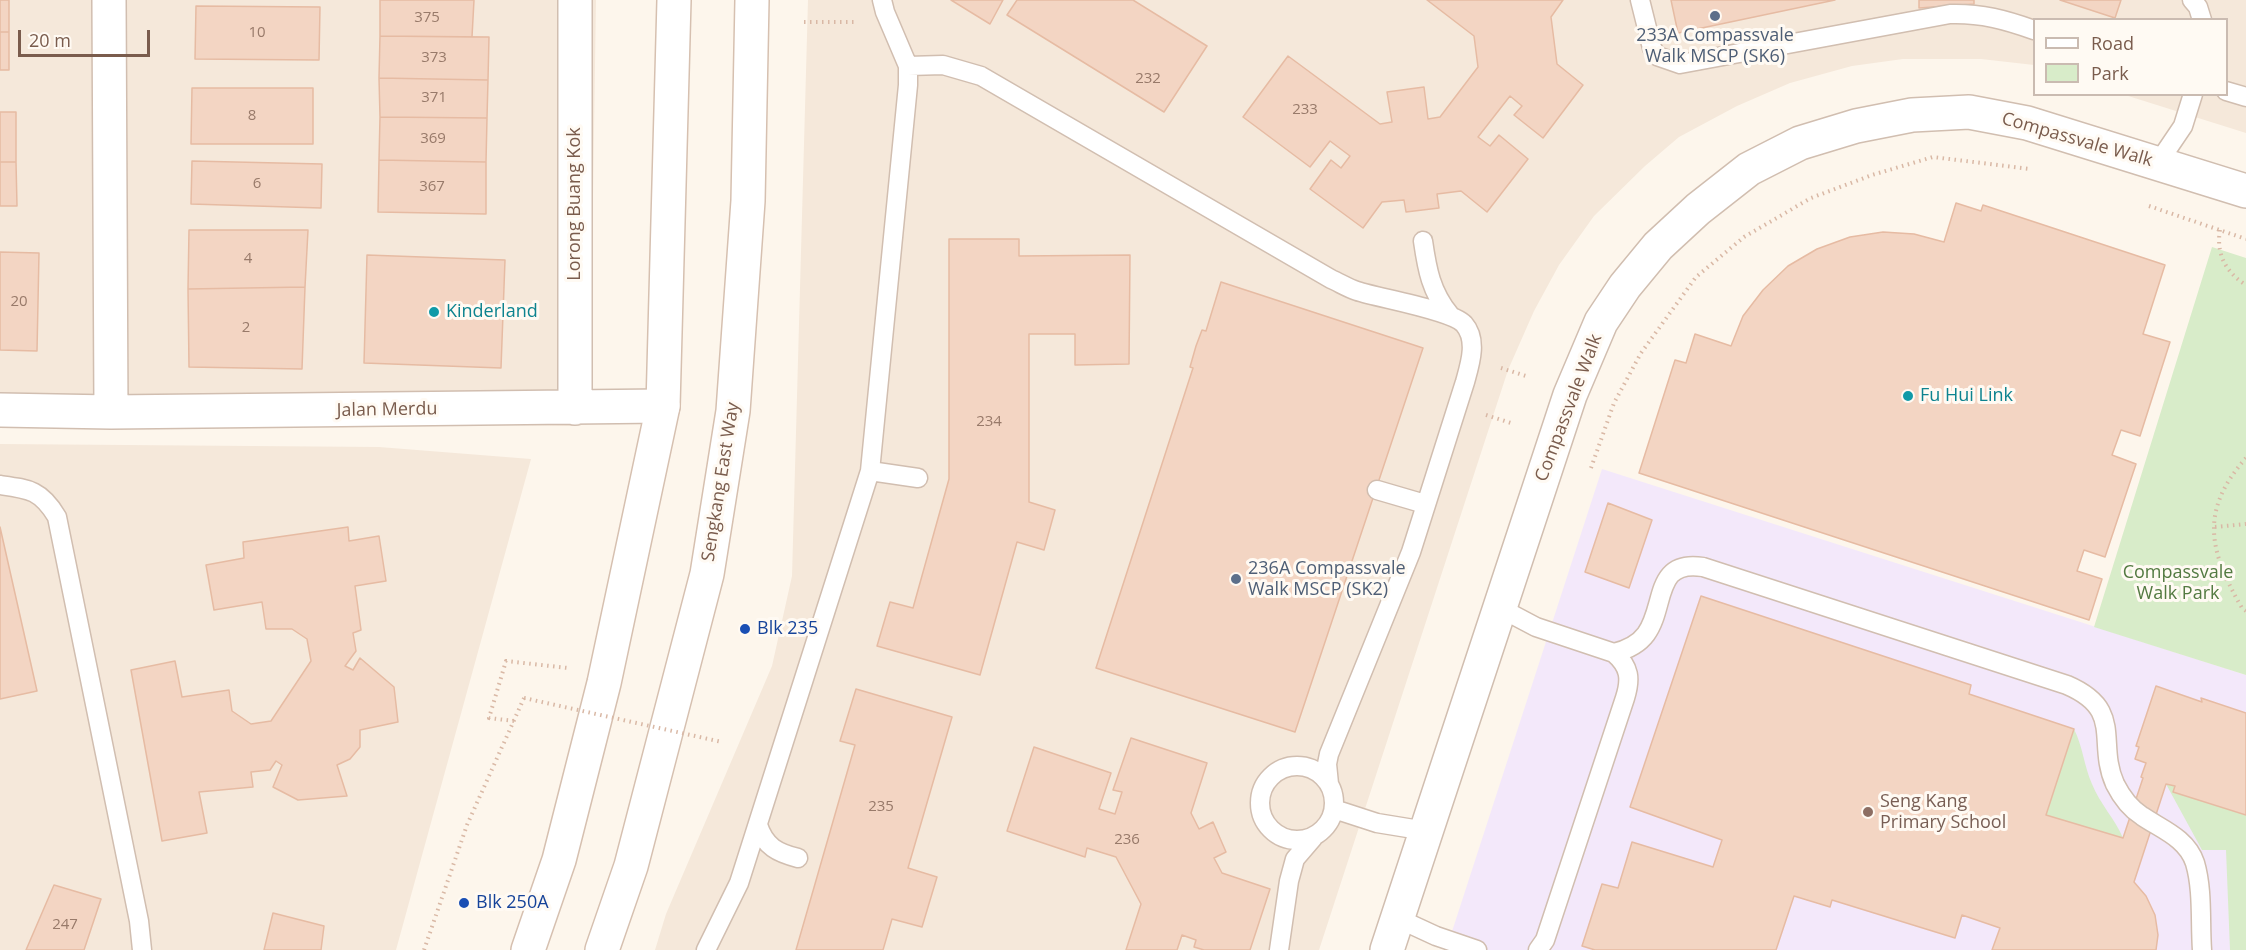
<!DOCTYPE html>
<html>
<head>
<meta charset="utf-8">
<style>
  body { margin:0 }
  #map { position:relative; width:2246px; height:950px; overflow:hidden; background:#fdf6ec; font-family:"Open Sans",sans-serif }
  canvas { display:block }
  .legend { position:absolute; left:2033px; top:18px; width:195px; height:78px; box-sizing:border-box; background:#fffaf3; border:2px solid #cabbb1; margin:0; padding:8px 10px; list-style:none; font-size:18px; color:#7a5c4d }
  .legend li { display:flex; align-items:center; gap:12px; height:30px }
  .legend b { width:30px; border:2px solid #cabbb1 }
  .scale { position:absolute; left:18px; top:30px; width:132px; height:27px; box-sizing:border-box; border:3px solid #7a5c4d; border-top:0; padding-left:8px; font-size:18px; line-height:21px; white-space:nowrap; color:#7a5c4d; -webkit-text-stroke:4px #fffaf3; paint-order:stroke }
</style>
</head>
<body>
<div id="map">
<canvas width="2246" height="950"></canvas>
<ul class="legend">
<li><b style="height:8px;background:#fff"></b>Road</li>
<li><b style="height:16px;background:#d8ecc9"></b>Park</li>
</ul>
<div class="scale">20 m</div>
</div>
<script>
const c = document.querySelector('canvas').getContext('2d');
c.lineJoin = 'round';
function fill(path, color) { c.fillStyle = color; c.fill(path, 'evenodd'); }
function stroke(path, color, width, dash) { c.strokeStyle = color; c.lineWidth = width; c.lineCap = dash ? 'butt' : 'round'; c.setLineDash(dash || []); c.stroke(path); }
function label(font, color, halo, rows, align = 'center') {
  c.font = font + ' "Open Sans",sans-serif'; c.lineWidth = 6; c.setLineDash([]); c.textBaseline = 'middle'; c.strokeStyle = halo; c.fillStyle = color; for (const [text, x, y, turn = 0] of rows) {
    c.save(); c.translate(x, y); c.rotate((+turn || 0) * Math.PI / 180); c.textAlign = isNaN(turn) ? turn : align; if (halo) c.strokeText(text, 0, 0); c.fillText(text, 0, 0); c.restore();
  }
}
fill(new Path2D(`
  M0,0H596L590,391L574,426L0,416Z
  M808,0H2246V133L2125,95L2226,94V20H2034V65L1981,59H1903L1852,66L1790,83L1737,106L1679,137L1645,166L1594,216L1559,265L1534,311L1508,370L1319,950H655L666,914L772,666L792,576Z
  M0,444L379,447L531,459L396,950H0Z`), '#f5e8da');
fill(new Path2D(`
  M1602,469L2246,675V950H1446Z`), '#f3e8fa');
fill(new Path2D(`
  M2212,247L2246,258V675L2094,627Z
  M2074,729C2083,747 2084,766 2092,784C2100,804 2115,819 2123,838L2046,815Z
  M2166,784L2175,786L2173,792L2246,815V950H2230L2226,850H2202Z`), '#d8ecc9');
const building = new Path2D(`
  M0,0H9V32H0Z
  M380,0H474L472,37L380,36Z
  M951,0H1003L990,24Z
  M1017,0H1133L1207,46L1164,112L1007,15Z
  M1427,0H1563L1551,17L1557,64L1583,85L1543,138L1514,115L1522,106L1510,96L1478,137L1490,146L1499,135L1528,159L1487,212L1461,191L1437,194L1439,208L1406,212L1404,200L1382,202L1363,228L1310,189L1331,160L1341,168L1350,156L1330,141L1310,167L1243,117L1288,56L1380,124L1392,122L1387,92L1424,87L1428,119L1440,117L1478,67L1474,36Z
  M1671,0H1835L1678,33Z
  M1919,0H1974V4L1919,8Z
  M2060,0H2121L2115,18Z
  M196,6L320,7L319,60L195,59Z
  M0,32H9V70H0Z
  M380,36L489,37L488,80L379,78Z
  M379,78L488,80L487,118L380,117Z
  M192,88H313V144H191Z
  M0,112H16V162H0Z
  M380,117L487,118L486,162L379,160Z
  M379,160L486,162V214L378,212Z
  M192,161L322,164L321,208L191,204Z
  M0,162H16L17,206H0Z
  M1956,203L1981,211L1983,205L2165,265L2143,334L2170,342L2140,436L2121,430L2112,455L2136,464L2105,557L2084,550L2077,571L2102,579L2089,620L1639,473L1675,360L1686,363L1695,334L1731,346L1743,316L1763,290L1788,266L1817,249L1850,237L1883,232L1914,234L1944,242Z
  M189,230H308L305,287L188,289Z
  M949,239H1019V256L1130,255L1129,364L1075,365V334H1029V502L1055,510L1044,550L1017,542L980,675L877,646L890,602L913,608L949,479Z
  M0,252L39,253L37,351L0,350Z
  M367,255L505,260L501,368L364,363Z
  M1221,282L1423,348L1295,732L1096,668L1193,368L1190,367L1196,346L1202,330L1206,331Z
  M305,287L302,369L189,367L188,289Z
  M1608,503L1652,520L1629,588L1585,572Z
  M0,527L37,691L0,699Z
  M348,527L349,541L379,536L386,581L355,586L361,630L353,633L356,651L345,666L353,670L360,658L394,687L398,722L360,730V747L350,759L337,765L347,796L298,800L273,787L282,765L276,761L270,770L251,772L253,787L199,792L207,833L162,841L131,670L175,661L182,697L229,690L232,711L251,724L271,721L311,661L307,639L292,629H266L262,602L214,610L206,565L244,558L243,542Z
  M1701,596L1971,685L1969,694L2074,729L2046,815L2123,838L2143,778L2141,777L2146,763L2135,759L2139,747L2136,746L2156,686L2202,702L2201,698L2246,713V815L2173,792L2175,786L2166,784L2134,882L2146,896L2155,915L2158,935L2156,950H1992L2000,928L1962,915L1955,938L1832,900L1830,907L1794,896L1776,950H1595L1582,946L1602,884L1618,888L1632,842L1713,867L1722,840L1630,807Z
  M856,689L952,717L908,868L937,877L922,927L892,919L883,950H796L855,745L840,741Z
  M1131,738L1207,763L1191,813L1199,829L1213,822L1226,852L1214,858L1222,873L1270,889L1250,950H1204L1194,947L1196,940L1182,935L1177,950H1126L1141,904L1116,857L1087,848L1085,857L1007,831L1034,747L1111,773L1099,809L1115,814L1122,792L1113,790Z
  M54,885L101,899L84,950H26Z
  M273,913L324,926L321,950H264Z`);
fill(building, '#f3d5c3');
stroke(building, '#e6bba3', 1.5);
const lane = new Path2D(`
  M1640,0L1652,48L1657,56L1680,64L1950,14C1981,13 2006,20 2034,30
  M2192,0L2198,7L2202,20
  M908,66L943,65L981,76L1331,279C1340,283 1348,288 1357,291C1378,298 1451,310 1464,324C1478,340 1470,364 1465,382L1411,552L1329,754L1327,764L1329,784
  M2226,91L2246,97
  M2158,163L2183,126L2193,94
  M1423,241C1427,269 1431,292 1450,315
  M870,471L918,478
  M0,485C29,489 41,490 57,517L139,921L142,950
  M1377,490L1425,504
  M1500,608L1536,627L1614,653C1630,667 1631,679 1625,698L1545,940L1538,950
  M1614,653C1626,650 1638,645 1646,634C1666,607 1653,559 1703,567L2067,685C2125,710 2096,742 2115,784C2121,796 2131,809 2142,816C2161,829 2187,838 2195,863C2203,890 2200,922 2202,950
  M1260 803a37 37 0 1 1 74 0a37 37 0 1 1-74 0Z
  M1334,809L1377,823L1426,831
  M758,825C765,847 778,853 798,858
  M1397,918L1436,936L1477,950
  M706,950L739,883L870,471L908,85V66L885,12L882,0
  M1279,950L1289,881L1295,859L1313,838`);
const street = new Path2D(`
  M109,0L111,412
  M575,408V0
  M0,410L111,412L663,406
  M1387,950L1570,395L1601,322L1625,286L1658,246L1698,209L1749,169L1800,143L1856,126L1912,115L1969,112L2027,123L2246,191`);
const secondary = new Path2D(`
  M528,950L559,860L604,683L663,406L674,0
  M602,950L631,866L707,574L733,411L748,201L752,0`);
stroke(lane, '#d1beb0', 21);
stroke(street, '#d1beb0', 36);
stroke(secondary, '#d6c0b0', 36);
stroke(new Path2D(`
  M804,22H855
  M2149,206L2246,239
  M2220,230C2216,253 2225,272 2246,285
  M1501,368L1526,376
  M1486,415L1511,423
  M2246,458C2199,511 2209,551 2242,608L2246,611
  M1591,468L1614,403L1641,353L1696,277L1744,237L1811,198L1872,175L1933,157L2030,169
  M2215,527L2246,524
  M514,721L489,718L506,661L568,668
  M424,950L467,825L524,698`), '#d9b8a5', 4, [1.5, 4.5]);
stroke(lane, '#fff', 18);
stroke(street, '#fff', 33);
stroke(secondary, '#fff', 33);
stroke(new Path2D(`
  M524,698L722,742`), '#d9b8a5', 4, [1.5, 4.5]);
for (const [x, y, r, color] of [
  [1715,16,6,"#5c6f8a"],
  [434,312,6,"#0f9aa8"],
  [1908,396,6,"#0f9aa8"],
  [1236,579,6,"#5c6f8a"],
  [745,629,6,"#1a4fb4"],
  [1868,812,6,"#8d6e63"],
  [464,903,6,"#1a4fb4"]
]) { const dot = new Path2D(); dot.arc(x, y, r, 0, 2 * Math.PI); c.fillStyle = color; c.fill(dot); stroke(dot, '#fffaf3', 2); }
label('15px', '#987a6a', null, [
  ["375",427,18],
  ["10",257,33],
  ["373",434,58],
  ["232",1148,79],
  ["371",434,98],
  ["233",1305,110],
  ["8",252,116],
  ["369",433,139],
  ["6",257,184],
  ["367",432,187],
  ["4",248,259],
  ["20",19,302],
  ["2",246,328],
  ["234",989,422],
  ["235",881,807],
  ["236",1127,840],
  ["247",65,925]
]);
label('18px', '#4e5e75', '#fffaf3', [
  ["233A Compassvale",1715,36],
  ["Walk MSCP (SK6)",1715,57],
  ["236A Compassvale",1248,569,"left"],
  ["Walk MSCP (SK2)",1248,590,"left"]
]);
label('18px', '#7a5c4d', '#fffaf3', [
  ["Compassvale Walk",2077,140,16],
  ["Lorong Buang Kok",575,204,-90],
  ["Compassvale Walk",1569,408,-69],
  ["Jalan Merdu",387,410,-1],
  ["Sengkang East Way",721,482,-81]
]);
label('18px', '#0d838f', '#fffaf3', [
  ["Kinderland",446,312],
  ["Fu Hui Link",1920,396]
], 'left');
label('18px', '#537a41', '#fffaf3', [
  ["Compassvale",2178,573],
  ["Walk Park",2178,594]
]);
label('18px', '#164399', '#fffaf3', [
  ["Blk 235",757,629],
  ["Blk 250A",476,903]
], 'left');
label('18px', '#785e54', '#fffaf3', [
  ["Seng Kang",1880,802],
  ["Primary School",1880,823]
], 'left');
</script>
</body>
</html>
